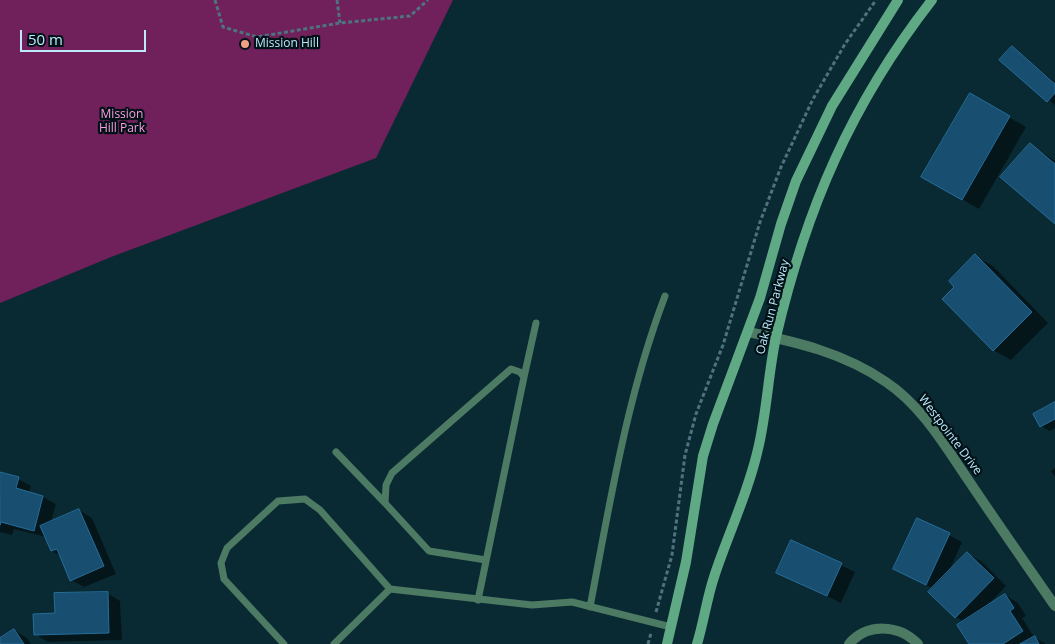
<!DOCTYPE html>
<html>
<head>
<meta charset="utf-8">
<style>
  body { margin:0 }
  #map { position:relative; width:1055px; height:644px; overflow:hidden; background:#0a2a33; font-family:"Open Sans",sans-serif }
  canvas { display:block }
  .scale { position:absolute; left:20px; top:30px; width:126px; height:22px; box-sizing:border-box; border:2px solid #bde9f8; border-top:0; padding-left:6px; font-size:15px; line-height:18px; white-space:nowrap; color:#bde9f8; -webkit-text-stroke:4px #001117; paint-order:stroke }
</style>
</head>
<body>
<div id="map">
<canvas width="1055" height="644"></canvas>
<div class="scale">50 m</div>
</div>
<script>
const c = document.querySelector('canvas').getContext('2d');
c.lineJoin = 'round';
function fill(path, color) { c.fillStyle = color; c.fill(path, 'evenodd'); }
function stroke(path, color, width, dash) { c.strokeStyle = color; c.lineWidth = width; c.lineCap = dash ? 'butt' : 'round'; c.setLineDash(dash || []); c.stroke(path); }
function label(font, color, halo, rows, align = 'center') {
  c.font = font + ' "Open Sans",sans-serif'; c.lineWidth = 4.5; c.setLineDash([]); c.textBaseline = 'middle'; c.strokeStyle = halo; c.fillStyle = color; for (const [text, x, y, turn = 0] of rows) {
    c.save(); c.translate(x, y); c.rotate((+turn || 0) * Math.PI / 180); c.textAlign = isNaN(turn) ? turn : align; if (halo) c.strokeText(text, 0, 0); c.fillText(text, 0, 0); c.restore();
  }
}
fill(new Path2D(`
  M0,0H453L376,158L111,257L0,303Z`), '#70205a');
fill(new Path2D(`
  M1012,47L1055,82V105L1001,60Z
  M970,95L1026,127L979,209L923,177Z
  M1030,144L1055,161V223Z
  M975,256L993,266L1048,323L1011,360L993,350L956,287Z
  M1055,404V428L1050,431L1041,426Z
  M1055,468V477L1051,471Z
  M0,474L18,479L31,486L29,493L43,497L56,504L51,522L79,510L92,518L116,574L84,587L71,580L61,556L52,551L46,537L14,529L12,535L0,532Z
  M918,519L962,542L948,574L968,554L981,561L1006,586L988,605L1005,595L1018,603L1026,616L1022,618L1034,637L1046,644H971L964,622L956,617L930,592L934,589L895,569Z
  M792,541L855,572L841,603L778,573Z
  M107,593L120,601L122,640L48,642L35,634L56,615Z
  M14,630L27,638L31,644H0V640Z`), '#0007');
const building = new Path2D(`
  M1012,46L1055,84V93L1047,102L999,60Z
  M970,93L1010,116L962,200L921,177Z
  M1030,143L1055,164V224L1000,177Z
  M975,254L1032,312L993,351L942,299L954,287L949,281Z
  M1055,402V419L1040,427L1033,414Z
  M0,472L19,477L16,488L43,496L34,531L1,522L0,525Z
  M79,509L104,566L70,581L57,549L51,551L40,526Z
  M917,518L950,533L926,585L893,569Z
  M791,540L842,563L827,596L776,573Z
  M967,552L994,578L955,618L928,592Z
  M108,592L109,633L34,635L33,614L55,613L54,593Z
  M1005,594L1014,608L1010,611L1023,631L1003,644H969L957,625Z
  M14,629L24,644H0V638Z
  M1035,636L1039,644H1020Z`);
fill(building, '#184e70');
stroke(building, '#266d9a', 1);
stroke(new Path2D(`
  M215,0L223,27L257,37L340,23L410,16L428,0
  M337,0L340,23
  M656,612L672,555L685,455L696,414L723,345L760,222L781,167L813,99L845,44L876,0
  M648,644L651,633`), '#4e737e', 3, [4, 2.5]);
stroke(new Path2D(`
  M524,377L536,323
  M336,452L385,503
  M478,600L524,377L520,372L511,369L392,473L386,485L385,503L429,551L486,560
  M590,607C610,502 627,396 665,296
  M284,644L224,579L221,563L227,548L278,501L305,499L320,510L390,589L532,605L572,602L671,627
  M334,644L390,589`), '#4d7a62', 7);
stroke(new Path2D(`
  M748,332C797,342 844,353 886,382C922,406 945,446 969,481C997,523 1026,564 1055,606
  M849,644C867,623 899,624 918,644`), '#4d7a62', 10);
stroke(new Path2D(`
  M667,644L686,562L703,456L713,424L760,298L781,224L796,181L832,106L898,0
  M697,644C704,621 707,597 715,574C729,532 748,493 758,449C767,412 768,374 776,337C806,209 851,104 932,0`), '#5faa85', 10);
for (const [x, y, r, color] of [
  [245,44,5,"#f3a082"]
]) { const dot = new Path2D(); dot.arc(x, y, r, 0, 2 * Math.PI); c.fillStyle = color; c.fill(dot); stroke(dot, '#001117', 2); }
label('12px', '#bde9f8', '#001117', [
  ["Mission Hill",255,44]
], 'left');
label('12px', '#fc9edd', '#001117', [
  ["Mission",122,115],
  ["Hill Park",122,129]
]);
label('12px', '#bde9f8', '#001117', [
  ["Oak Run Parkway",773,307,-75],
  ["Westpointe Drive",950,435,53]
]);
</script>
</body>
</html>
